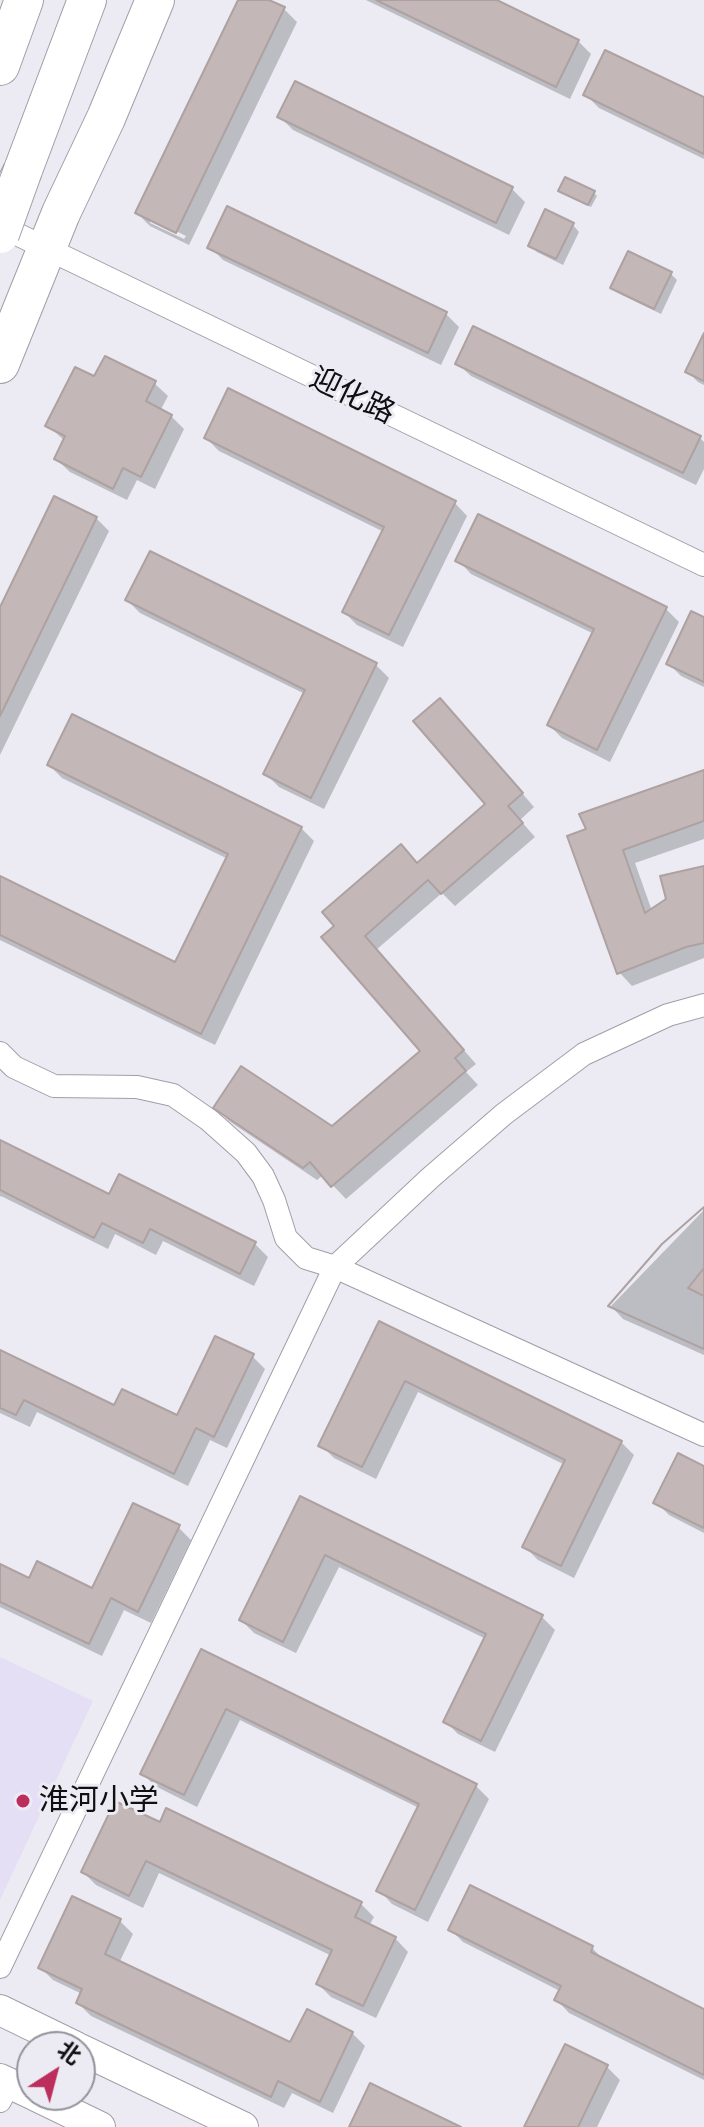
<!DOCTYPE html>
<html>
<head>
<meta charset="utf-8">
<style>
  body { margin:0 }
  #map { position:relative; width:704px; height:2127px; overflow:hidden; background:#ecebf4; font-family:Figtree,"Noto Sans SC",sans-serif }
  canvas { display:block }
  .north { position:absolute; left:16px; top:2031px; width:80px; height:80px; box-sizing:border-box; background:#ecebf4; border:2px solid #94939a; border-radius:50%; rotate:36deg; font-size:22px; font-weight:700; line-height:32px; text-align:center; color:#100f12 }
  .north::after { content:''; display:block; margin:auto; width:28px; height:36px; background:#bc2e5c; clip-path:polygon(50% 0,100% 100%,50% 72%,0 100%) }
</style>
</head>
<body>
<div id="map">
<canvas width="704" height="2127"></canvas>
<div class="north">北</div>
</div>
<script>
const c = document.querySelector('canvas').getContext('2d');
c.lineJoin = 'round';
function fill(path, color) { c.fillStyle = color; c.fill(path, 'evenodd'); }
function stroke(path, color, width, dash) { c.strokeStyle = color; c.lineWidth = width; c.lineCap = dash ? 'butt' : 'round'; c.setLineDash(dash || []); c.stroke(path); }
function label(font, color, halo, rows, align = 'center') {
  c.font = font + ' Figtree,"Noto Sans SC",sans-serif'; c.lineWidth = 6; c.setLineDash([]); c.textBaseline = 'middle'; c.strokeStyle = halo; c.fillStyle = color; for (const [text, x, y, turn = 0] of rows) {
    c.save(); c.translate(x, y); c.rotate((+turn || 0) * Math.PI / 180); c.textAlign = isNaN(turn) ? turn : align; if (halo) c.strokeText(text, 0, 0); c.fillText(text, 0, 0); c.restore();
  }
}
fill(new Path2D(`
  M0,1657L93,1701L0,1900Z`), '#e4dff5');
fill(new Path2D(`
  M240,0H265L284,9L297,22L189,245L150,226L137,213ZM150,218L186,236L184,239L150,223Z
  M366,0H492L578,41L591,54L570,99Z
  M296,84L512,189L525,202L509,235L293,130L280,117Z
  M586,95L704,100V159L599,108Z
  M560,191L594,193L597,196L591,207Z
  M573,225L579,232L563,265L537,252L530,245Z
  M210,247L446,314L459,327L441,365L223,260Z
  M670,273L677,280L661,314L620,294L613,288Z
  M704,338V385L698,382L688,372Z
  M457,363L700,438L704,442V469L696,485L471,376Z
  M95,379L154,383L168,396L160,411L171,416L184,429L155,489L137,480L127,500L70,472L56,459L65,441L48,426Z
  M206,438L454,502L467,516L403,647L357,625L344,612L384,532L219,451Z
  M96,518L109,531L0,755V612Z
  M458,560L666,609L679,622L610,762L562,738L549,725L594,634L471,574Z
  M127,600L376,665L389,678L324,809L279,787L266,774L305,694L140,613Z
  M704,620V687L681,676L668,663Z
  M453,713L534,807L520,820L535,837L455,906L442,893L376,950L476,1064L466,1072L478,1085L346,1199L323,1175L317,1180L229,1121L216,1108L332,1129L422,1051L324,937L418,864L487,804Z
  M49,765L301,828L314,841L215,1045L0,940V878L176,964L228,859L62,778Z
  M704,772V839L635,863L652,911L704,868V958L632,986L619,972L569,837Z
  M0,1142L110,1197L120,1177L255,1244L268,1257L254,1286L163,1241L156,1255L115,1234L108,1249L1,1196L0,1197Z
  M704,1210V1355L623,1319L611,1306Z
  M380,1324L621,1442L634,1455L574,1578L538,1560L525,1547L565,1465L418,1392L376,1479L334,1458L321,1445Z
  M0,1352L115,1408L177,1418L252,1356L265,1369L227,1448L210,1440L188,1486L37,1412L30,1427L0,1413Z
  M704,1468V1533L669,1515L656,1502Z
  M301,1498L542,1617L555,1630L495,1752L458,1734L445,1721L486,1639L339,1567L296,1653L254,1633L241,1620Z
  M178,1527L191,1540L151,1623L124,1610L102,1656L0,1607V1566L30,1580L93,1590Z
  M202,1652L476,1786L489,1799L428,1922L392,1904L379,1890L419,1808L240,1720L197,1807L155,1786L142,1773Z
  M161,1825L361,1904L374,1917L369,1926L395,1938L408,1952L376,2018L331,1997L318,1984L332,1956L159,1873L143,1908L96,1885L83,1872Z
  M120,1921L133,1934L119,1963L291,2045L352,2033L365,2046L333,2113L292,2093L284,2108L91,2016L78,2003L82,1994L53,1980L40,1967Z
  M450,1929L592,1948L605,1961L704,2011V2080L569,2013L556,1999L560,1991L463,1942Z
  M566,2047L607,2067L620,2080L597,2127H527Z`), '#0003');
const building = new Path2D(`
  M238,0H269L285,7L176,233L135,213Z
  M376,0H497L579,40L556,87Z
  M605,50L704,97V154L583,95Z
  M295,81L513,187L496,223L277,117Z
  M565,177L595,191L588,205L558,191Z
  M227,206L447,312L428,353L207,248Z
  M545,209L574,223L556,259L528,246Z
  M628,251L672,272L654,309L610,288Z
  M473,326L701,436L683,473L455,364Z
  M704,333V381L685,372Z
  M105,356L156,381L146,401L172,415L141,477L123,468L113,489L54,459L65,436L45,426L75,367L94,376Z
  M228,388L456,501L389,635L342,612L384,527L204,438Z
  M54,496L97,517L0,716V607Z
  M478,514L667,607L597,750L547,725L594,629L455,561Z
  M150,551L377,663L311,798L263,774L305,690L125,600Z
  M691,611L704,617V682L666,664Z
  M440,698L523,793L508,806L523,823L441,894L428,880L365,936L464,1050L455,1058L466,1071L331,1187L310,1162L303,1168L213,1108L241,1066L332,1126L420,1051L321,937L334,926L322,912L401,844L417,863L485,804L413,721Z
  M72,714L302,827L201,1034L0,935V876L175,962L228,854L47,765Z
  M704,770V821L623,850L645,913L666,899L660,876L704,866V943L686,947L617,974L567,836L586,829L579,814Z
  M0,1140L109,1194L119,1174L256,1242L240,1274L150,1229L143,1243L102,1223L94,1238L0,1190Z
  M704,1207V1268L688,1288L704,1296V1349L608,1306L662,1244Z
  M704,1207V1349L608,1306L662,1244Z
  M379,1321L622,1441L561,1566L522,1547L565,1460L405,1381L362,1467L318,1446Z
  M215,1336L254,1354L214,1437L196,1428L174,1474L24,1400L16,1415L0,1408V1350L114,1405L122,1389L177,1415Z
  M678,1453L704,1466V1528L653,1503Z
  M300,1496L543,1615L481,1741L443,1722L486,1634L325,1555L283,1642L239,1620Z
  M133,1503L180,1525L138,1612L111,1598L89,1644L0,1602V1564L29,1578L37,1561L92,1588Z
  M201,1649L477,1784L415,1910L376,1891L419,1804L226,1709L184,1795L140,1774Z
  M115,1801L160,1822L166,1808L362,1902L355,1917L396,1937L363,2006L316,1984L332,1950L146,1861L129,1896L81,1872Z
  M470,1885L593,1946L591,1952L704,2009V2075L554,2000L561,1986L448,1930Z
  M72,1896L121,1919L105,1954L290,2042L307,2009L353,2032L320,2102L278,2081L271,2097L76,2003L82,1989L38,1968Z
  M565,2044L608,2065L578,2127H524Z
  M370,2083L461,2127H349Z`);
fill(building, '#c3b8b7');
stroke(building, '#ada2a1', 2);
const street = new Path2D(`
  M0,226L704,565
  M0,1053L14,1067L54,1086L137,1087L173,1095L209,1120L246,1153L263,1176L274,1200L286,1238L306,1258L335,1267L704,1435
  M0,1967L335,1267L430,1178L504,1114L584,1054L668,1015L704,1005
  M0,2101L9,2083`);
const secondary = new Path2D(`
  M0,2010L76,2047
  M80,2049L243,2127
  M0,2079L32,2094
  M34,2095L100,2127`);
const highway = new Path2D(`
  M0,66L24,0
  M9,198L23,170L87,0
  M0,364L61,213L106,118L155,0`);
stroke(street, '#a09fa8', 24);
stroke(secondary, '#a09fa8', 32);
stroke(highway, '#a09fa8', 40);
stroke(street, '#fff', 22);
stroke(secondary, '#fff', 30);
stroke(highway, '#fff', 38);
const highwayBridge = new Path2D(`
  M0,234L23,170`);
stroke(highwayBridge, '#a09fa8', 40, []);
stroke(highwayBridge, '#fff', 38);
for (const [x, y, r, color] of [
  [23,1801,8,"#bc2e5c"]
]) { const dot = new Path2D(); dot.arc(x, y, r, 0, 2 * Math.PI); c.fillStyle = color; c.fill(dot); stroke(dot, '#ecebf4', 3); }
label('30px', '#100f12', '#ecebf4', [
  ["迎化路",352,396,26]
]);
label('30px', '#100f12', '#ecebf4', [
  ["淮河小学",39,1801]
], 'left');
</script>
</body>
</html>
